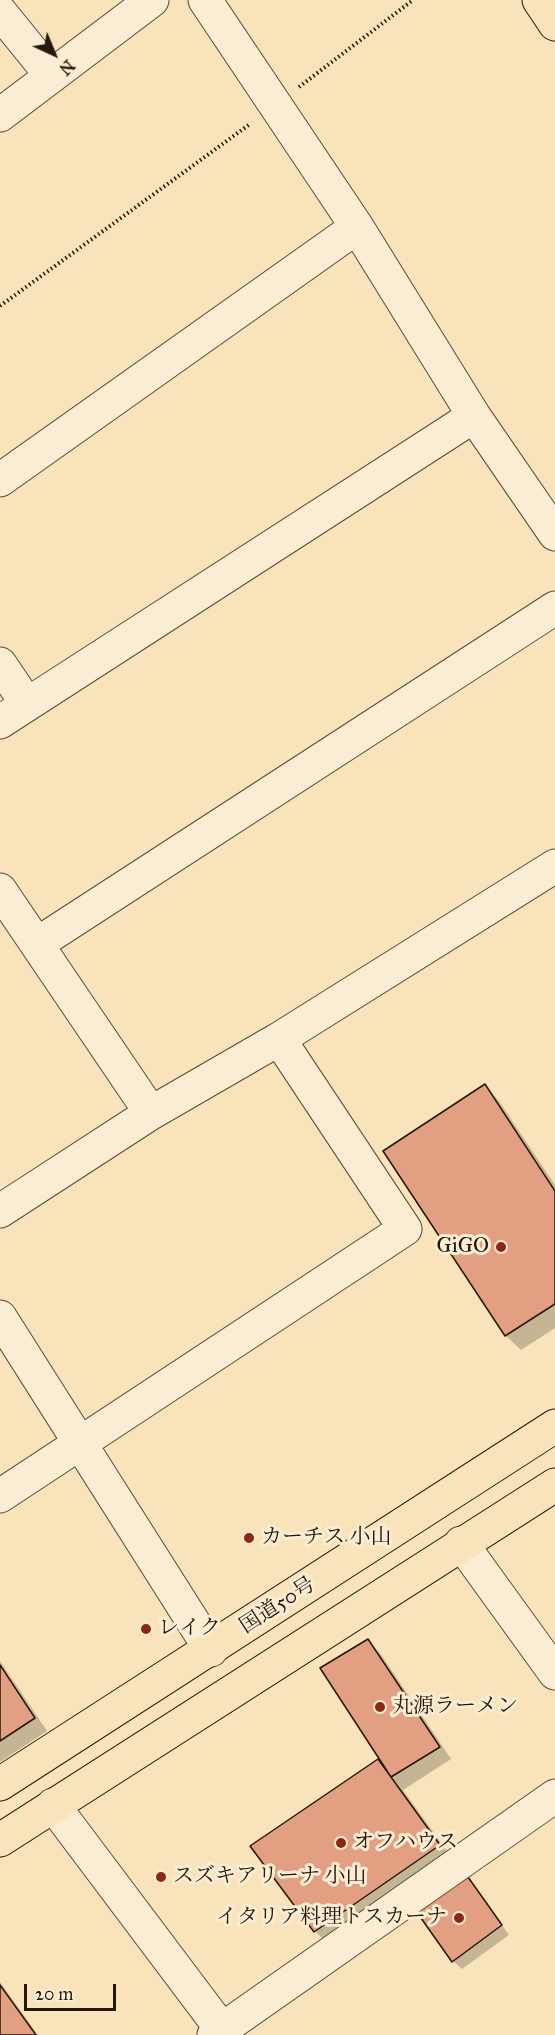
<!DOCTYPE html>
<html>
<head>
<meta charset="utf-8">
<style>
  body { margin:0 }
  #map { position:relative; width:555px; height:2035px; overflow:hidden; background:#f8e3bb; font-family:"IM FELL Great Primer",serif }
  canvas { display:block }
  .north { position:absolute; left:24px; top:24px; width:60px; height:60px; -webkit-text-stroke:4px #faedd3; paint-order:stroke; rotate:136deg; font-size:16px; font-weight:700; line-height:24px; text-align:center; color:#24170b }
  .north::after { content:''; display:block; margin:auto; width:21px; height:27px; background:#24170b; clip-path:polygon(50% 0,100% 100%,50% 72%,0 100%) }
  .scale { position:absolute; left:24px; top:1984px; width:92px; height:27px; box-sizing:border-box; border:3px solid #24170b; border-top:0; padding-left:8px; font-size:18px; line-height:21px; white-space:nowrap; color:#24170b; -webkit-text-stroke:4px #faedd3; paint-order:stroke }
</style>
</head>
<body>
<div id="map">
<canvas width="555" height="2035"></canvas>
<div class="north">N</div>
<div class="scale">20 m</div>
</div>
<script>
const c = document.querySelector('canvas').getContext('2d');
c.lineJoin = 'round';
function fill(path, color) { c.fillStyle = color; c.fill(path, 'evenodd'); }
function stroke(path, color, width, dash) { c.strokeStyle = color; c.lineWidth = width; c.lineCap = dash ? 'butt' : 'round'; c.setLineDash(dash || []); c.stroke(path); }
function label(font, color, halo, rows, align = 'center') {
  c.font = font + ' "IM FELL Great Primer","Noto Serif JP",serif'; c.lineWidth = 6; c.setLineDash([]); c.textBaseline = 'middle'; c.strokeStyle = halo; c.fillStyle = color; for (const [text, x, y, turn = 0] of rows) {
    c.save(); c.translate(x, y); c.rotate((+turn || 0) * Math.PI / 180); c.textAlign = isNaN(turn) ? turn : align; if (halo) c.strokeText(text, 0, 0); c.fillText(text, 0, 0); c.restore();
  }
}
fill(new Path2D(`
  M485,1086L499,1101L555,1185V1328L521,1350L506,1336L386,1151Z
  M367,1641L380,1653L451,1759L403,1790L452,1858L327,1943L315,1931L252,1847L381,1759Z
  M0,1661L47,1731L0,1762Z
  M467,1879L476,1888L509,1935L462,1969L453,1961Z
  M0,1982L38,2035H0Z`), '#0003');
const building = new Path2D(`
  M485,1084L555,1191V1304L505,1336L383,1151Z
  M368,1639L440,1747L391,1777L320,1668Z
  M0,1665L35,1718L0,1741Z
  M378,1759L440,1845L314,1932L250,1846Z
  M468,1877L502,1925L452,1962L416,1911Z
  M0,1985L36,2035H0Z`);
fill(building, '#e39f82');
stroke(building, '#24170b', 1.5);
const minor = new Path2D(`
  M205,0L357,227L474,416L555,534
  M0,12L52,76
  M0,115L152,0
  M0,480L357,227
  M0,664L27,704
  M0,722L474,416
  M0,890L151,1113
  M37,944L555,608
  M0,1211L151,1113L279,1039L555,866
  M0,1317L211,1650
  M0,1496L405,1229L279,1039
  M461,1543L555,1673
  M53,1805L226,2035
  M214,2035L555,1796`);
const major = new Path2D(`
  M539,0L555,24`);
const highway = new Path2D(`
  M0,1784L555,1426
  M0,1840L555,1485`);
stroke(minor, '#594a37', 35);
stroke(major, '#24170b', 35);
stroke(highway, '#24170b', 35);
stroke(new Path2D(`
  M299,87L413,0
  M0,306L250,124`), '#24170b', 4, [1.5, 3]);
stroke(minor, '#faedd3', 33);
stroke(major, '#f8e3bb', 33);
stroke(highway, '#f8e3bb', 33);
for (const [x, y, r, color] of [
  [501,1247,6,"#8f2418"],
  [249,1538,6,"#8f2418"],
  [146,1629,6,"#8f2418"],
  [380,1707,6,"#8f2418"],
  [341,1843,6,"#8f2418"],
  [161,1877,6,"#8f2418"],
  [459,1918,6,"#8f2418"]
]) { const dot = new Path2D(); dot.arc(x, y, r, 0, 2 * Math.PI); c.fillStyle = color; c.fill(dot); stroke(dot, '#faedd3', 2); }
label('21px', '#24170b', '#faedd3', [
  ["GiGO",489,1247,"right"],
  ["カーチス 小山",261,1538],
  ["レイク",158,1629],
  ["丸源ラーメン",392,1707],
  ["オフハウス",353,1843],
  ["スズキアリーナ 小山",173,1877],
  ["イタリア料理トスカーナ",447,1918,"right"]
], 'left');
label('21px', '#24170b', '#faedd3', [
  ["国道50号",278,1606,-33]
]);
</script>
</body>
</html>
